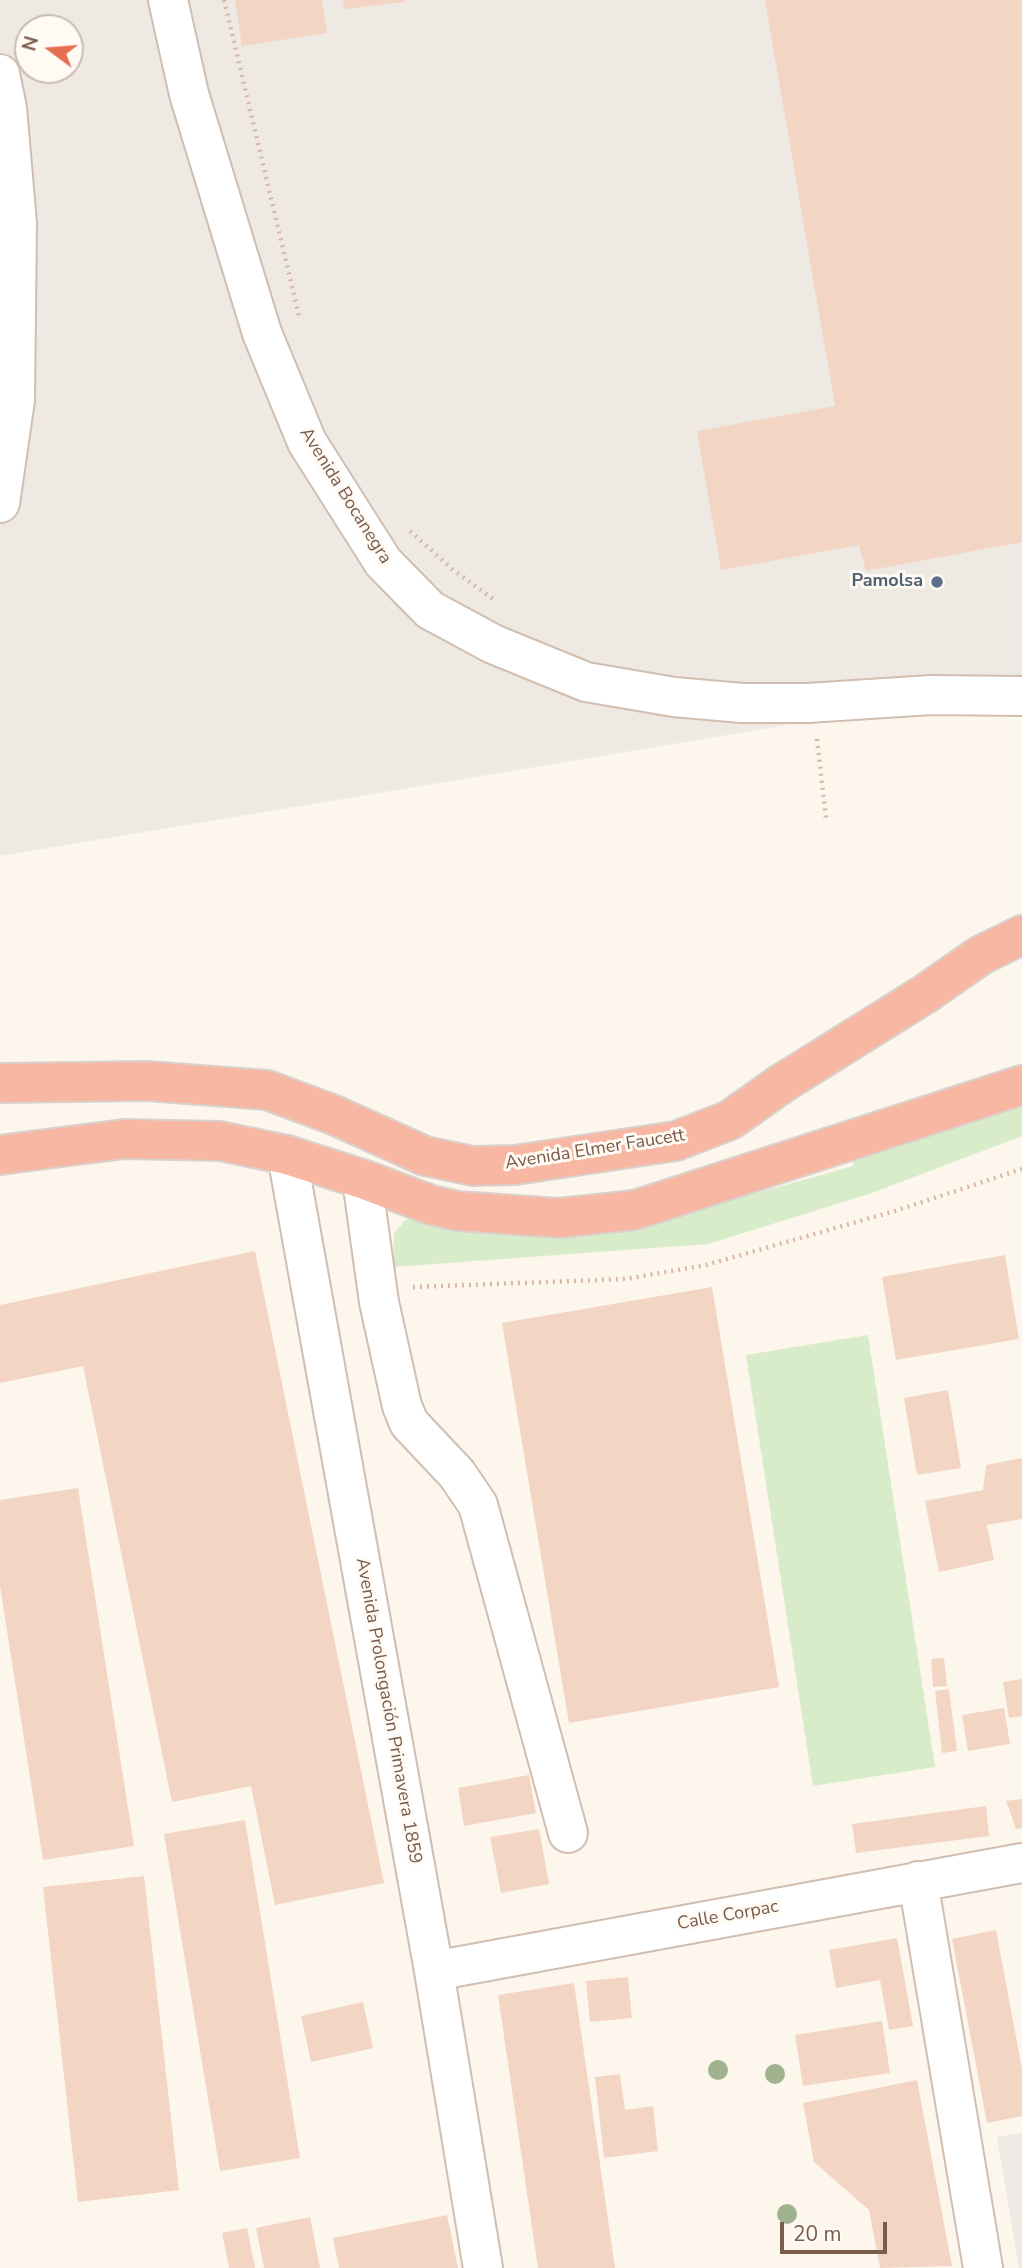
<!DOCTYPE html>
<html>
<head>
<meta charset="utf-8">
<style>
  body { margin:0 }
  #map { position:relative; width:1022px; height:2268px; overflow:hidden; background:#fdf6ec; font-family:"Nunito Sans",sans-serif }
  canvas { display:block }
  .north { position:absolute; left:14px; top:14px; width:70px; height:70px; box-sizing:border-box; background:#fffaf3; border:2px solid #cabbb1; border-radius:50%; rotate:286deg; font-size:19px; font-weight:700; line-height:28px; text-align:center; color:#7a5c4d }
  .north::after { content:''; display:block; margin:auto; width:24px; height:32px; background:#e76f51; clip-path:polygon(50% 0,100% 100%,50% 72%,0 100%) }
  .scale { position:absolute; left:780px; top:2222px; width:107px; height:32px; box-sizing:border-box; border:4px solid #7a5c4d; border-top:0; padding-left:9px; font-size:21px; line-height:24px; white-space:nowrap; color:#7a5c4d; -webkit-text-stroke:5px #fffaf3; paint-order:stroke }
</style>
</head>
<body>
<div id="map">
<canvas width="1022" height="2268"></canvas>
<div class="north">N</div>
<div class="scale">20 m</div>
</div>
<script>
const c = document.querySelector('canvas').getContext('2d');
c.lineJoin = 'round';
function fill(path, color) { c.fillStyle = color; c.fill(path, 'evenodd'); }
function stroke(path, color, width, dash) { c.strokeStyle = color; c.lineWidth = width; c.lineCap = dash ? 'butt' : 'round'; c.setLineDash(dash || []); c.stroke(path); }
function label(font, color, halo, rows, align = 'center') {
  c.font = font + ' "Nunito Sans",sans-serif'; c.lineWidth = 6; c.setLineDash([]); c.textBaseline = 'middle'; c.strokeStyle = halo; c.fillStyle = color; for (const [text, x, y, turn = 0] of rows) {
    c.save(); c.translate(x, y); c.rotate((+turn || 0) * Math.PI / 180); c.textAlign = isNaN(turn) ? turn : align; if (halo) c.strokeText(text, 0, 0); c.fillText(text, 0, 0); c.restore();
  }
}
fill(new Path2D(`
  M0,0H1022V686L0,856ZM28,28H70V70H28Z
  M1022,2133V2268H1019L997,2137Z`), '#efe9e4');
fill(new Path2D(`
  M1022,1100V1136L872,1193L708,1244L393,1267L394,1234L405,1220L556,1206L695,1174L710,1206L853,1166L852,1141Z
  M868,1335L935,1767L813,1786L746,1355Z`), '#d8ecc9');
fill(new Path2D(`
  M235,0H322L327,33L242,46Z
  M343,0H405V2L344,9Z
  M765,0H1022V542L866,571L859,545L721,570L697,431L835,406Z
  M255,1251L384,1883L275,1905L251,1786L172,1802L83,1366L0,1383V1305Z
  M1005,1255L1019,1339L896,1360L882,1277Z
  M712,1287L779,1687L569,1723L502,1323Z
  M948,1390L961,1468L917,1475L904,1398Z
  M1022,1458V1519L987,1525L994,1560L939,1572L925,1501L983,1490L986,1465Z
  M78,1488L134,1846L43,1860L0,1586V1500Z
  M944,1658L947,1686L933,1687L931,1659Z
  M1022,1679V1716L1009,1718L1003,1682Z
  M949,1689L957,1751L942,1753L935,1691Z
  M1004,1708L1010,1744L968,1751L962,1715Z
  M529,1775L536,1813L464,1826L458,1788Z
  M1022,1799V1828L1016,1829L1006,1801Z
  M986,1806L989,1836L856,1853L852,1824Z
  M245,1820L300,2158L220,2171L164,1834Z
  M539,1829L549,1884L501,1893L490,1837Z
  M144,1876L179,2190L78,2202L43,1887Z
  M996,1930L1022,2069V2116L987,2123L952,1939Z
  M897,1938L913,2026L889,2030L880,1980L836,1988L829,1950Z
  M628,1977L632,2018L590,2022L586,1981Z
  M574,1983L615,2268H538L498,1995Z
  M363,2002L373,2048L311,2062L301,2016Z
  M882,2021L890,2073L803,2086L795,2035Z
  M620,2074L625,2110L653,2106L658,2151L604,2158L595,2077Z
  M917,2080L952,2266L880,2268L869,2210L814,2162L803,2103Z
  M447,2215L458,2268H339L333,2238Z
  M310,2217L320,2268H264L256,2228Z
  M247,2228L255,2268H229L222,2233Z`), '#f3d5c3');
const minor = new Path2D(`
  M168,0L189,94L262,333L307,442L383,562L430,610L493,644L586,682L674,697L742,703H808L931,695L1022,696
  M0,74L7,108L17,223L15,400L0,503
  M287,1155L434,1971L483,2268
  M365,1180L363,1187L379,1302L402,1406L409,1423L457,1474L478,1505L568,1833
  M918,1881L983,2268
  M434,1971L1022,1863`);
const highway = new Path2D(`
  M0,1083L147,1081L267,1090L334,1115L425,1156L473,1166L515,1165L676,1141L730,1120L781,1084L925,994L981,955L1022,935
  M0,1155L124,1139L220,1141L287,1155L365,1180L431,1205L458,1211L559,1218L635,1210L1022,1085`);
stroke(minor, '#d1beb0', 42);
stroke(highway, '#dad1cd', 42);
stroke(new Path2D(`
  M224,0L299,316
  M410,531L452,569L493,599
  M817,739L826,818
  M413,1287L626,1279L706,1265L895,1211L1022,1169`), '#d9b8a5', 4.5, [2, 5]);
stroke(minor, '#fff', 38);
stroke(highway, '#f7b7a3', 38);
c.fillStyle = '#a0b28e';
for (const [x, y] of [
  [718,2070],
  [775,2074],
  [787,2214]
]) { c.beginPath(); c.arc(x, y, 10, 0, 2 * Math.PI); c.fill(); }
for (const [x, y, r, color] of [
  [937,582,7,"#5c6f8a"]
]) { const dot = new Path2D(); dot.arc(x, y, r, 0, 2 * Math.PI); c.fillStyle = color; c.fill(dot); stroke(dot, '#fffaf3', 2.5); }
label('18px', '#7a5c4d', '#fffaf3', [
  ["Avenida Bocanegra",345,496,58],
  ["Avenida Elmer Faucett",595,1150,-9],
  ["Avenida Prolongación Primavera 1859",388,1711,80],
  ["Calle Corpac",728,1916,-10]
]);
label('bold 18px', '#4e5e75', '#fffaf3', [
  ["Pamolsa",923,582]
], 'right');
</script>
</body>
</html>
